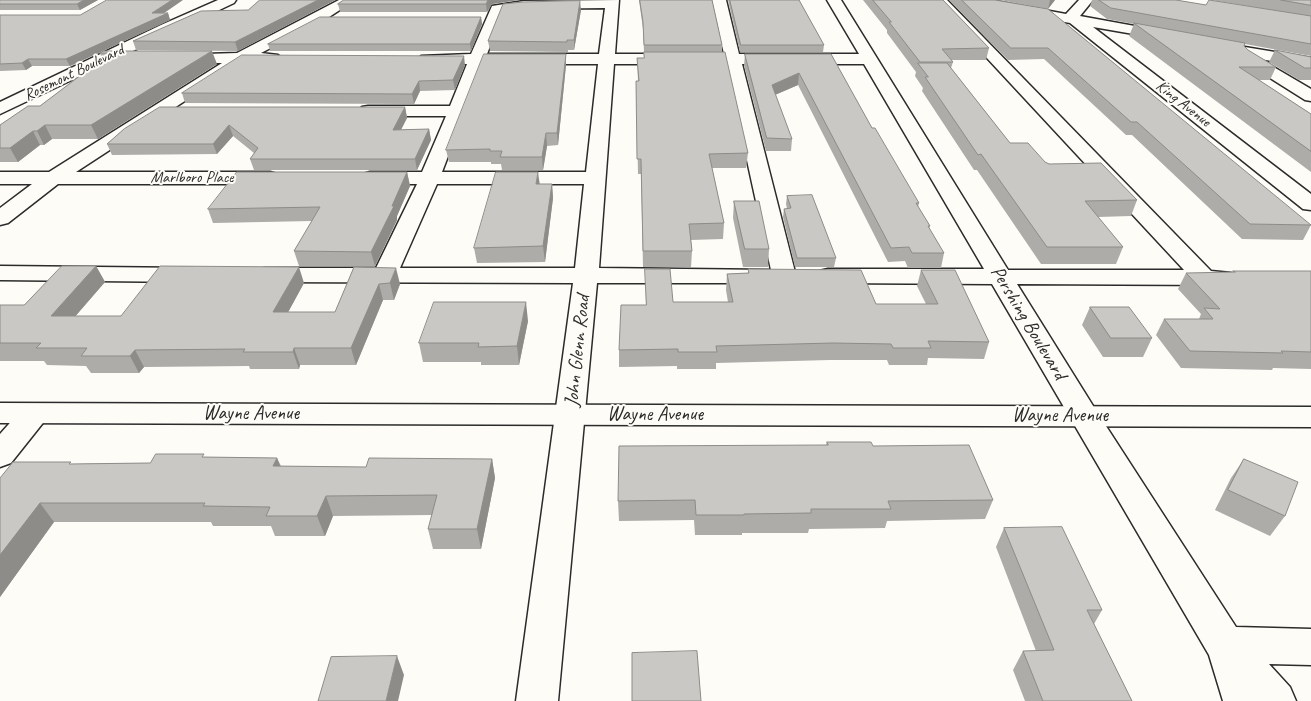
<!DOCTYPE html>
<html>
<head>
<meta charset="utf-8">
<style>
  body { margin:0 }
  canvas { display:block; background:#fdfcf7 }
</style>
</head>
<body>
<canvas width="1311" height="701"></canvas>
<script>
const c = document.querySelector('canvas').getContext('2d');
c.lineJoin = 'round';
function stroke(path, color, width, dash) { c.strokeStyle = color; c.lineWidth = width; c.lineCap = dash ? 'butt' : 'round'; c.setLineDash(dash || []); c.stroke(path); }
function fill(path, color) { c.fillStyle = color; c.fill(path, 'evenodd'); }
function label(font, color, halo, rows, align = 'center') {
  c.font = font + ' Caveat,sans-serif'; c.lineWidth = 4; c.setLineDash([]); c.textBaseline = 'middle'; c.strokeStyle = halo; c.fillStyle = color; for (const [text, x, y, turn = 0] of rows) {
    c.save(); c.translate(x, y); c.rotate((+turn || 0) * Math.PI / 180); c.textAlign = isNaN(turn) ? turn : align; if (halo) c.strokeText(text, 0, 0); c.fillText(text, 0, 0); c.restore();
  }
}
const minor = new Path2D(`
  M218,0H236L234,3L0,114V102L161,25Z
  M339,0H355L323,21L261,53L278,55L281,58L278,61L243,63L76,172H270L277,174L280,178L277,182L270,184H58L8,223L0,225V208L32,184H0V172H49L222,63H179L174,61L171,58L174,55L237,53Z
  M619,0L615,54H724L712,0H726L739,54H859L827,0H841L1008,270H1184L933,0H947L1211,271L1231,273L1234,278L1231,283L1222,285L1017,284L1095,409L1236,627L1311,629V665L1269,664L1290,687L1296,701H1223L1209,655L992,284L828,283L819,281L816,276L819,271L828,269H984L864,64H742L796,276L793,281C782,284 775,281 765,283H597L558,701H516L573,283L265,282L256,280L253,275L256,270L265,268H376L417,184H370L363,182L360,178L363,174L370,172H422L446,116H368L362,115L359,111L362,107L368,106H450L467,64H426L421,62L418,59L421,56L471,54L492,6L524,1ZM605,8L599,54H487L503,12L524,9ZM483,64H598L586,172H442ZM614,64H726L771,270L599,268ZM437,184H584L575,268H400Z
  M961,0H990L1066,14L1079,0H1093L1080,16L1173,33L1175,36L1173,39L1168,40L1093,27L1311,194V210L1303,209L1070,23L968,4Z
  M1215,42L1311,58V68L1260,59L1311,89V101L1305,100L1243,61L1240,58L1242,55L1210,49L1208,46L1210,43Z
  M0,266L192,268L201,270L204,275L201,280L192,282L0,280Z
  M35,404L46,407L50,414L11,463L0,467V434L24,407Z`);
const major = new Path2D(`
  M0,403L1311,407V427L0,423Z`);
stroke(minor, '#2b2b2b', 3);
stroke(major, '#2b2b2b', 3);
fill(minor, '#fdfcf7');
fill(major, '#fdfcf7');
fill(new Path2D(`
  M0,0H98L80,10H0Z
  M260,0H335L238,51L136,50L133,41L248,10Z
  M344,0H518L492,4L487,12H340L338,4Z
  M639,0H712L722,45V52H644L643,29Z
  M728,0H799L824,45L823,52H740Z
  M863,0H943L989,48L986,60H951L953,62L951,68L1010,143L1045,162L1137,200L1131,216L1098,217L1123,247L1116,264H1041L977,170H974L922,91L923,88L915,76L916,72L887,33V30Z
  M949,0H995L1311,225L1303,240L1242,239L1132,135H1126L1044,59L1008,60Z
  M1000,0H1055L1048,9Z
  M1092,0H1176L1206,5L1266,9L1211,0H1311V56L1245,44L1244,46L1248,50L1276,67L1270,80H1259L1311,114V172L1129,36L1134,24L1107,19L1090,6Z
  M581,10L574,50H568V52L490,51L488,41Z
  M168,13L170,20L70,66H32L26,70L0,71V15H80Z
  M481,17L482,24L471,51H270L268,44Z
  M1275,50L1311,57V80H1299L1269,62Z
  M104,51L217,64L98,139H52L44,145H40L18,162H0V125L40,106L102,59L100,53Z
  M745,54H831L872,128L919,203L918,207L930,226L929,228L944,253L941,268H908L905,261L888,262L798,85L775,95L792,139L791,151H766L744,65Z
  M637,58L748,153L746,168H712L724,223L723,239L691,240L692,251L691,267H643L641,174H638L636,81H638Z
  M465,65L455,90L420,91L414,104L185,103L182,93Z
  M566,65L558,145L547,146L543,170H502L501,164H491V162H449L446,150Z
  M405,107L407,118L401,130L429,129L431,140L417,170H254L250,159L254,153L233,136L217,154L112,155L107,144L124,129Z
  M407,172L410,186L397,216V220L375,266H299L294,251L312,221L213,223L208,209Z
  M540,184H552L553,198L545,262L477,263L474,248Z
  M787,196L836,258L834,267H795L783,217L784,209H787L786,204Z
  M734,201L769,249L768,267H743L733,218Z
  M96,266L105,282L75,316H121L304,283L288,312H335L354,267L400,284L394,300H383L356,365H300L299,369H250L249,366L144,367L139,373H91L86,366L47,365L44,361H0V305H24Z
  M748,269L876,304H926L917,286L921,270L989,342L984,359L928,358L927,365H889L887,360H830L716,363V369H677V366L619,367V350L673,302H728L726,290L727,274L748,273Z
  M1233,271H1311V369L1273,368L1272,370L1181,368L1156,335L1164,319H1199L1201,314L1178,289L1186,273H1232Z
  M1090,307L1152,338L1143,357H1103L1082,325Z
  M528,321L519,365H481V362H423L419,343Z
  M827,442L873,446L993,500L985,519L887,521L885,528L809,529L808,533H742V535H695L694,520L619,521L618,501L826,445Z
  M205,457L277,458L281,466L366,467L492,459L495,478L481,549H433L428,529L432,515L333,516L325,536H275L271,526H213L211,522H54L0,597V478L72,464L150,463Z
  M1244,459L1285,516L1270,536L1215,510L1231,478Z
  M1004,528L1102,610L1094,624L1132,701H1025L1013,670L1023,651H1036L996,547Z`), '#adaca9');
fill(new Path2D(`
  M84,0H98L80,10L77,4Z
  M172,0H183L157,18L168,13L170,20L70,66L66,59L152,13Z
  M318,0H335L238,51L235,42Z
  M488,0H518L492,4L487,12L486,4Z
  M1050,0H1055L1048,9Z
  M580,1L581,10L574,50V40Z
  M481,17L482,24L471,51L470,44Z
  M212,51L217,64L98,139L91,125Z
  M566,54V65L558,145L557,133Z
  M464,56L465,65L455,90L453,80Z
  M28,59L32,66L26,70L22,63Z
  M799,73L798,85L770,97L772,85Z
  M419,81L420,91L414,104L412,94Z
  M405,107L407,118L395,141L393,130Z
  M45,125L52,139L44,145L37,131Z
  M229,125L233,136L217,154L213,144Z
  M429,129L431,140L417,170L415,159Z
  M33,131L40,145L18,162L10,148Z
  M546,133L547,146L543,170L542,157Z
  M407,172L410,186L397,216V220L375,266L371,252Z
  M538,172L540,186L536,184Z
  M552,184L553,198L545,262L543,246Z
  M96,266L105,282L61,333L51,316Z
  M299,267L304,283L279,329L273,312Z
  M396,268L400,284L394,300L390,283Z
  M379,284L383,300L356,365L351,348Z
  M526,302L528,321L519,365L517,346Z
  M294,348L300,365L299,369L293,352Z
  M135,350L144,367L139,373L130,356Z
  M277,458L285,478L273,466Z
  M492,459L495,478L481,549L477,529Z
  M326,496L333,516L325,536L317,516Z
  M40,503L54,522L0,597V555Z
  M397,656L404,675L398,701H386Z`), '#8d8c89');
const building = new Path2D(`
  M0,0H84L77,4H0Z
  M107,0H172L152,13H168L66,59H28L22,63L0,64V15H80Z
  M260,0H318L235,42L133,41L201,11L248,10Z
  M344,0H488L486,4H338Z
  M640,0H712L722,45H644L643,22Z
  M730,0H799L824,45H741Z
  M873,0H943L989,48L942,49L953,62H920L889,22H891Z
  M962,0H995L1048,9L1311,225L1250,224L1137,122H1131L1048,48H1011Z
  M1099,0H1176L1206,5L1209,0L1311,16V44L1111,8Z
  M1281,0H1311V5Z
  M580,1L574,40H567V42L488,41L503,4L523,2Z
  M320,17H481L470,44H268Z
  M1134,23L1245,43L1244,46L1248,50L1276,67H1239L1311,114V151Z
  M1275,50L1311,57V68H1305Z
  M104,51H212L91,125H45L37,131H33L10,148H0V125L28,106H40L110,53H100Z
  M644,52H725L748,153L709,154L724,223L689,224L692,251H643L641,159H637L636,81H639L637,58H644Z
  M484,54H566L557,133H546L542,157H500L502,151H490V149L446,150Z
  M745,54H831L872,128H875L919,203H916L930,226H928L944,253H912L909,247L891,248L799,73L772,85L792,139L767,138Z
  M242,55L464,56L453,80L419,81L412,94L182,93Z
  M918,63H947L1010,143H1028L1045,162L1049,164L1101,163L1137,200L1085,201L1123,247H1047L981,154L978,155L925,77H928Z
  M160,107H405L393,130L429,129L415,159H250L258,148L229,125L213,144H107L124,129Z
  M237,172H407L392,206H394L371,252L294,251L320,207L208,209Z
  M496,172H538L536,184H552L543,246L474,248Z
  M812,195L836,258H797L784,209L791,208L787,196Z
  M734,201H759L769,249H745Z
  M62,266H96L51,316H121L160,266L299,267L273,312H335L354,267L396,268L390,283L379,284L351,348H294L293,352H243L245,349L135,350L130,356H81L87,348H36L41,343H0V305H24Z
  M645,269H670L673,302H733L727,274L749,273L748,269L861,270L876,304H938L921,270H955L989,342L928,341L931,348H893L891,344L833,343L716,346L717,352H678V349L619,350L621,305H646Z
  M1233,271H1311V352L1281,351L1283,353L1190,351L1164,319H1213L1204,308L1220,309L1186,273L1235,272Z
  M434,302H526L517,346L478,347L479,343H419Z
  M1090,307H1129L1152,338H1111Z
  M827,442H871L873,446L969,445L993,500L888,501L891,509H811V513L744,514V515H696L695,500L618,501L619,446L828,445Z
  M156,454H204L202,457L277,458L273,466L366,467L369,458L492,459L477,529H428L437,495L326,496L317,516H266L270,507L203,506L205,503H40L0,555V478L13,462H71L69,464L150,463Z
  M1244,459L1298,482L1285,516L1228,490Z
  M1062,527L1102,610H1087L1132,701H1043L1023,651L1054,650L1004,528Z
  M697,651L701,701H632V653Z
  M397,656L386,701H318L331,657Z`);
fill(building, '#c9c8c4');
stroke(building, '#8d8c89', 1);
label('16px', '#2b2b2b', '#fdfcf7', [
  ["Rosemont Boulevard",74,73,-26],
  ["King Avenue",1183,104,38],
  ["Marlboro Place",192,178]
]);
label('20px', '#2b2b2b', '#fdfcf7', [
  ["Pershing Boulevard",1028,323,59],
  ["John Glenn Road",578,351,-84],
  ["Wayne Avenue",251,414],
  ["Wayne Avenue",655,415],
  ["Wayne Avenue",1060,416]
]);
</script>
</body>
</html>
